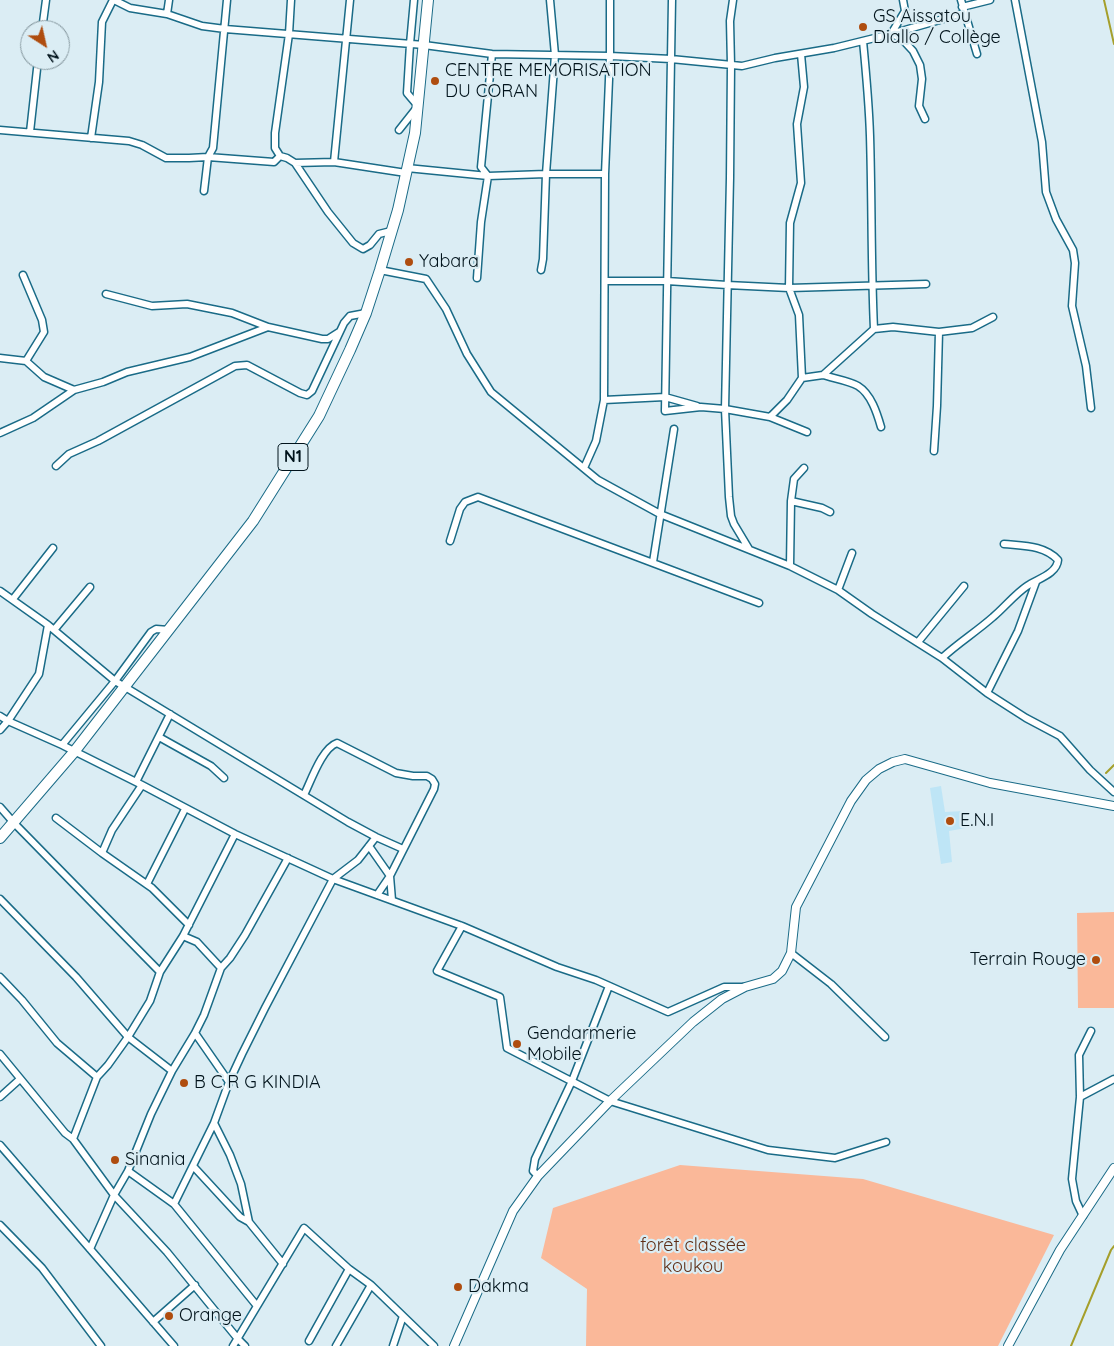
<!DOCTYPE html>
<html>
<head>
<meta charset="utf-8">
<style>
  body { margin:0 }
  #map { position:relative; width:1114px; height:1346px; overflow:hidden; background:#dbedf4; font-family:Quicksand,sans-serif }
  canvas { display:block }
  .north { position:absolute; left:20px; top:20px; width:50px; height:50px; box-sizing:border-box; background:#dbedf4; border:1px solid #84969d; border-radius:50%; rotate:145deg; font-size:14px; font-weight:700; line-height:20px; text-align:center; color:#01131b }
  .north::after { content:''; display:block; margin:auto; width:18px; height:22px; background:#af4d0f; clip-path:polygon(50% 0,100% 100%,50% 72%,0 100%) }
</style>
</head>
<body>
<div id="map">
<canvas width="1114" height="1346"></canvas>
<div class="north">N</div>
</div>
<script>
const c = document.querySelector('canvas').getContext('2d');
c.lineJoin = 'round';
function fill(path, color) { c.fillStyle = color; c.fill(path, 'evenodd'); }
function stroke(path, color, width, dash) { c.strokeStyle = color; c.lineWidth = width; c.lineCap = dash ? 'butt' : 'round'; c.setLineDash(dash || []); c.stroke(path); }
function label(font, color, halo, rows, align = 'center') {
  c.font = font + ' Quicksand,sans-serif'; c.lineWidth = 4.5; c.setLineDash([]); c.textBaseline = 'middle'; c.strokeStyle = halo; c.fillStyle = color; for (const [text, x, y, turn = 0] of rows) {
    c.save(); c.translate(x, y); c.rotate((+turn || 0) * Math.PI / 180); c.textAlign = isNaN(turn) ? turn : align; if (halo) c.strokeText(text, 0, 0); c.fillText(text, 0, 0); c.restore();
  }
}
fill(new Path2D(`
  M941,786L945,812L963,811L966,828L949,831L952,862L941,864L930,788Z`), '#bee5f6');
fill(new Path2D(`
  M1114,912V1008H1078L1077,913Z
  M680,1165L863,1179L1054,1235L998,1346H586L587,1289L541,1258L553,1208Z`), '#fab899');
stroke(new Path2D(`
  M1104,0L1114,44
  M1106,773L1114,765
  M1071,1346L1111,1250L1114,1246`), '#a59f2b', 2);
const minor = new Path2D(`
  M114,0L130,8L167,14L202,26L225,29L424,45L492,54L610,56L671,59L742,66L775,58L834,48L891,34L964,13
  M672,0L665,411L701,407L725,409L770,417L787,400L802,378L823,375L874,329C871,265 872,200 870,136C869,104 866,72 863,41
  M733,0L730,21L731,65L730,178L725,409L729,497L731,516L734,524L749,549
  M903,0L905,11L891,34L901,38L913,51L920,65L922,79L919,106L925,119
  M961,0L977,54
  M1015,0L1042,142L1046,192L1056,219L1073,250L1075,263L1072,306L1086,366L1091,408
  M962,7L990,0
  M167,14L169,0
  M42,30L46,0
  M492,54L481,167L488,176L546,174H605
  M801,54L804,87L797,124L801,183L790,223L789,288L799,315L802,378
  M0,130L129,141L142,145L166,158H189L208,157L274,162L280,156L287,158L295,163L328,212L353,243L363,249L370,245L379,234L391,231
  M399,130L418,106L407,93L410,44L414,0
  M30,132L38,60
  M91,138L99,82L102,22L113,0
  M280,156L275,148V133L289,34L291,0
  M334,162L350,0
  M295,163L334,162L406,173
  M407,168L488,176L481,222L477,278
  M204,191L208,157L213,148L227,0
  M380,270L426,279L446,309L467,354L491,392L598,480L660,514L790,566L838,590L872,614L942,658L987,693L1026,718L1060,736L1090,770L1114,792
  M541,270L543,259L546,174L555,55L550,0
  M23,275L42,320L44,332L26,361
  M606,281H667L727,285L789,288L926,284
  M106,294L152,306L187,304L232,313L268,327L322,339H328L339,332
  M874,329L893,327L939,332L972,328L993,317
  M0,358L26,361L44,377L74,390
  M823,375C832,378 850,381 858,386C871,394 877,413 881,427
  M604,400L665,397L697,406
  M770,417L807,432
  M0,433L33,418L74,390L103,382L127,372L190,357L268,327
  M934,451L937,406L939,332
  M56,466L69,454L98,441L235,366L247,365L300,393L307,395L312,391L344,323L350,316L366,313
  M584,468L596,441L604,400L605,174L610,56V0
  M791,501L822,508L830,512
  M450,541L460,509L465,502L478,497L759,603
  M653,562L674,429
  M790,566L791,501L794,479L804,468
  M838,590L852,553
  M0,591L48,625L115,681L125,687L348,822L376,837L403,849
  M13,599L53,548
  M54,630L90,587
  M918,642L964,586
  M942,658C958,643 976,632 993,617C1004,608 1015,594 1027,586C1037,579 1057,574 1058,560C1044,545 1023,546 1004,544
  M987,693L1018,631L1036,582
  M0,716L8,721L62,745L142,785L235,834L333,879L462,926L557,967L596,980L668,1012L724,987H745
  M0,730L8,721L39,674L48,625
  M159,737L211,766L224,778
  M62,745L115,681L151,632L156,629L169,630
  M136,782L170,714
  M142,785L112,830L102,853L152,888L189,925
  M304,795C311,781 322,748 337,743L396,773L413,776H427L432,779L435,784L434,789L390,876L392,900
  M0,807L14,823L160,972
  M56,818L102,853
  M235,834L183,936L160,972L150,1001L128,1037L108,1065L97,1077L73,1139L114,1195L167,1252L238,1339L245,1346
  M369,846L390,876L377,895
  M147,884L185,809
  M0,899L76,977L128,1037L172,1071
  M462,926L437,971L500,997L507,1048L610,1101L768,1150L835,1158L886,1142
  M183,936L197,942L221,968
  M791,953L831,984L885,1037
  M0,977L22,1000L57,1043L97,1077
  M195,1033L204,1015L221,968L230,958L245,935L288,858
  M0,1054L65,1133L73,1139
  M0,1097L20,1079
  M1080,1097L1114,1079
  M0,1145L174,1346
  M193,1166L240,1217L249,1222
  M128,1171L174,1204L257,1306
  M538,1176L533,1171L535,1159L572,1081L609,986
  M174,1204L214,1123
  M1083,1216L1076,1201L1072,1179L1080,1097L1079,1055L1091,1031
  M0,1225L42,1268L101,1346
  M90,1249L114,1195L128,1171L151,1114L172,1071L195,1033L229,1082
  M283,1264L249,1222L241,1184L230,1155L214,1123L229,1082L242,1054L265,1008L333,879L358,860L376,837
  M153,1322L195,1285
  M309,1341L349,1269
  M233,1346L304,1228L349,1269L371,1285L434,1346
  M336,1346L371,1285
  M393,1346L403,1316`);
const tertiary = new Path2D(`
  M454,1346L513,1211L538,1176L610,1101L693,1022L722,999L745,987L773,979L782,971L791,953L796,907L851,801L866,780L879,769L893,762L905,759L990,783L1114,806
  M1008,1346L1060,1250L1114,1168`);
const trunk = new Path2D(`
  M0,838L74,752L253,521L319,416L350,350L366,313L380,270L398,210L415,133L428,0`);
stroke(minor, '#1a6b87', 9);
stroke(tertiary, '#1a6b87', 10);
stroke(trunk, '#1a6b87', 12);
stroke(minor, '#fff', 6);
stroke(tertiary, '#fff', 8);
stroke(trunk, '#fff', 10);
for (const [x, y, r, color] of [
  [863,27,5,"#af4d0f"],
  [435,81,5,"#af4d0f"],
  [409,262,5,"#af4d0f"],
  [950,821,5,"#af4d0f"],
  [1096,960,5,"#af4d0f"],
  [517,1044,5,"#af4d0f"],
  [184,1083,5,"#af4d0f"],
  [115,1160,5,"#af4d0f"],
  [458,1287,5,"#af4d0f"],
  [169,1316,5,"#af4d0f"]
]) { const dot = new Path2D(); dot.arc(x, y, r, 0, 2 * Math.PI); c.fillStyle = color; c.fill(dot); stroke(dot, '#dbedf4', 2); }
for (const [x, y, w] of [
  [293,457,30]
]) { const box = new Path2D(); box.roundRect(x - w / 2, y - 13.5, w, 27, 4); c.fillStyle = '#dbedf4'; c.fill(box); stroke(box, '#01131b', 1); }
label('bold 16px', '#01131b', null, [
  ["N1",293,457]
]);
label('18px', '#01131b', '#dbedf4', [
  ["GS Aissatou",873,17],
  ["Diallo / Collège",873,38],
  ["CENTRE MEMORISATION",445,71],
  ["DU CORAN",445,92],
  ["Yabara",419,262],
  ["E.N.I",960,821],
  ["Terrain Rouge",1086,960,"right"],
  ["Gendarmerie",527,1034],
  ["Mobile",527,1055],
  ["B C R G KINDIA",194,1083],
  ["Sinania",125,1160],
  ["Dakma",468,1287],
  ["Orange",179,1316]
], 'left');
label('18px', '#5e2e16', '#dbedf4', [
  ["forêt classée",693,1246],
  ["koukou",693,1267]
]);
</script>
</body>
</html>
